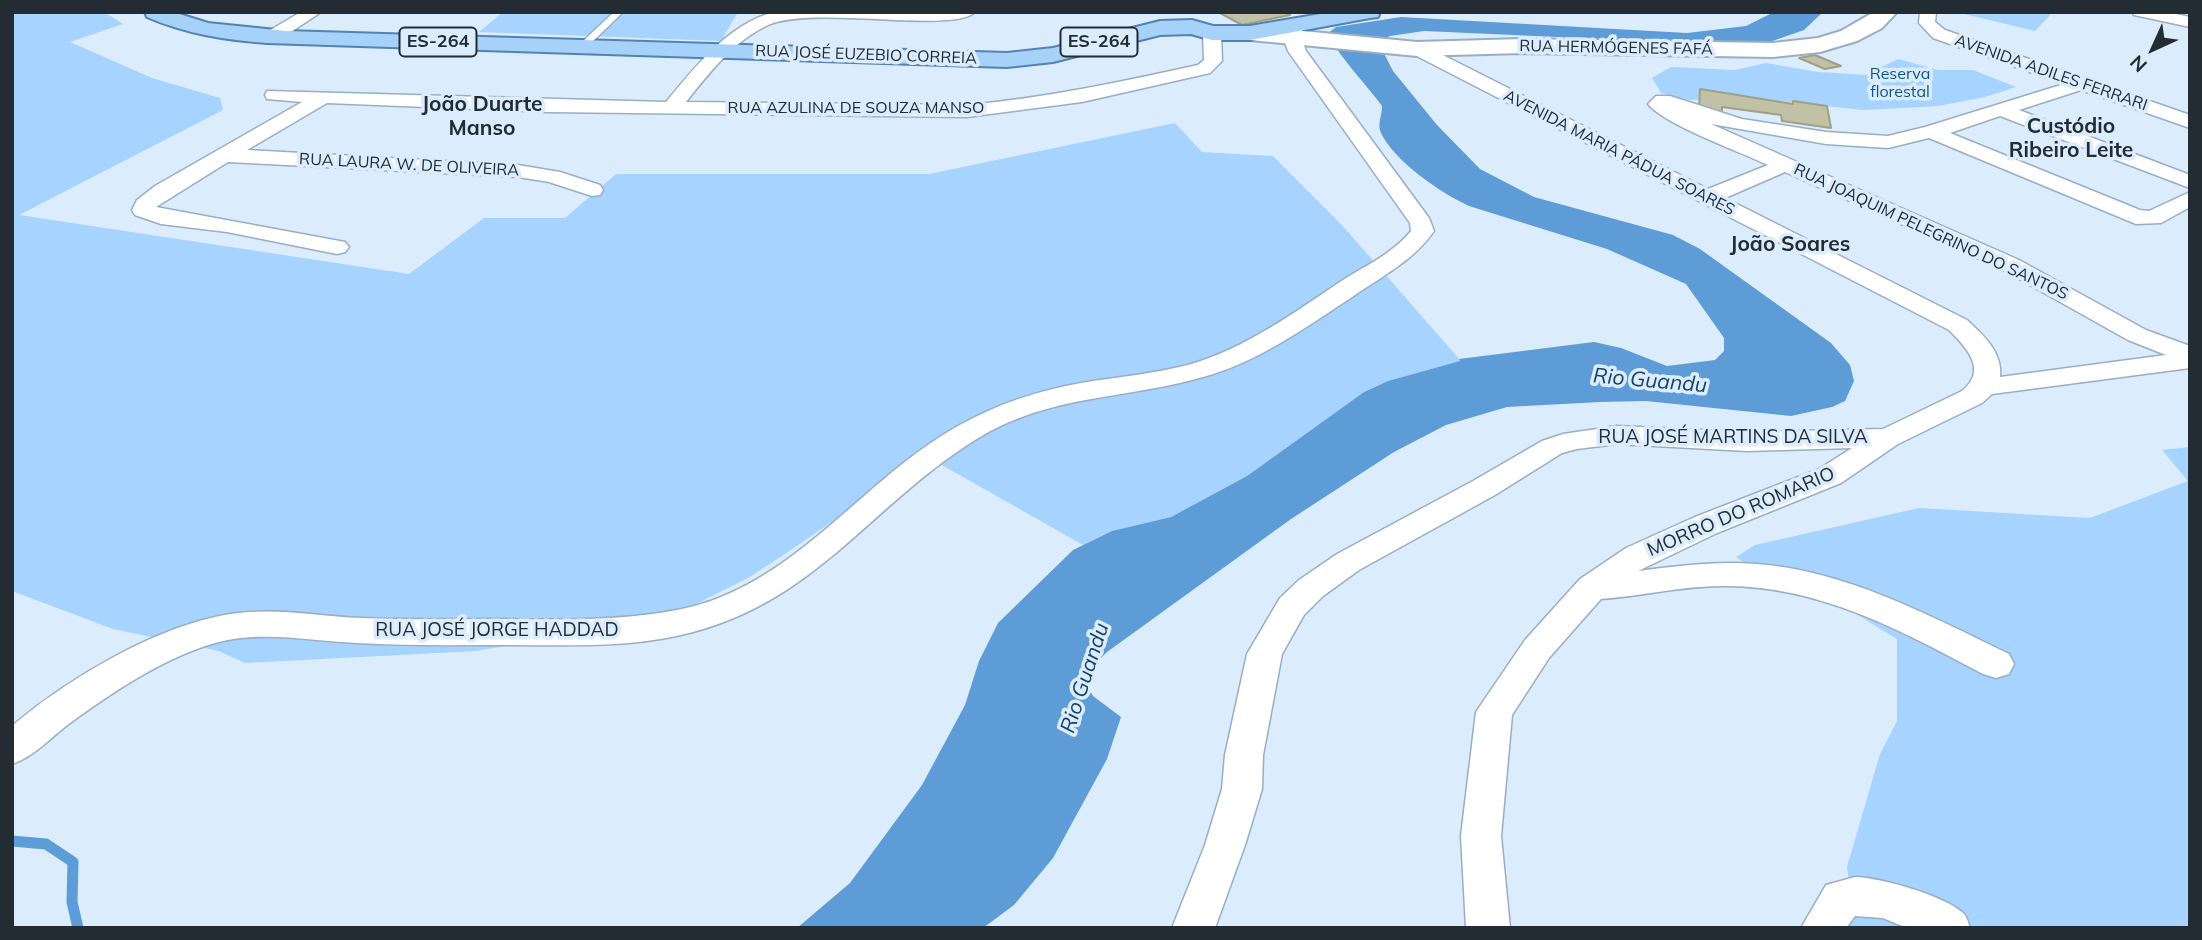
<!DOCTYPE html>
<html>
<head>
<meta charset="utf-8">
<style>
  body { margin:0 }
  #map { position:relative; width:2202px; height:940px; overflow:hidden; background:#dbecfd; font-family:Mulish,sans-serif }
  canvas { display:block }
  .frame { position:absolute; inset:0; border:14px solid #232b33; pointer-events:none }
  .north { position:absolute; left:2118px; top:14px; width:70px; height:70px; -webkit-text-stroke:5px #dbecfd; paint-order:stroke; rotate:225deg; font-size:19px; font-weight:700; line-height:28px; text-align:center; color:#232b33 }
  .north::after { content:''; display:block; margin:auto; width:24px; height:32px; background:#232b33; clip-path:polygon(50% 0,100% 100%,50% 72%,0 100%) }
</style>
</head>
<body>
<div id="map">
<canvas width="2202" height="940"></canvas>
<div class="frame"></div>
<div class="north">N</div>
</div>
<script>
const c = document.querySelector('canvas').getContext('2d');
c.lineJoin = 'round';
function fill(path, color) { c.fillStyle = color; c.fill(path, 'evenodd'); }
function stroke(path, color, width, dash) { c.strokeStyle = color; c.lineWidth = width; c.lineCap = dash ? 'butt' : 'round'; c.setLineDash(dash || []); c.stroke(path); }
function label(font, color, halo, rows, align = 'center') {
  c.font = font + ' Mulish,sans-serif'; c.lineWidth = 7; c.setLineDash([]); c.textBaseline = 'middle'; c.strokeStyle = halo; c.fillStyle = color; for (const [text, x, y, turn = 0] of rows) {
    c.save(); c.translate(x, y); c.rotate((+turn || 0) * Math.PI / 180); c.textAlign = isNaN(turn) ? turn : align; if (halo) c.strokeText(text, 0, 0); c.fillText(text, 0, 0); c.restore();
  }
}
fill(new Path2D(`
  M12,12H104L123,24L70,42L152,78L220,98L223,110L19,215L409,274L484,218H565L616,174H929L1175,123L1202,152L1273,156L1341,224L1461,361L1388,381L1364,392L1247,476L1171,517L1112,531L1083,545L919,452L862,501L788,552L748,578L668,618L476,651L245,663L219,651L113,629L12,591Z
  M503,12H738L721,41L479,32Z
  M1956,12H2053L2035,31Z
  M1898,59L1938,70H1973L2016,87L1985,97L1939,106L1863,110L1762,99L1689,100L1661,93L1652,78L1671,67L1735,70L1766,63L1818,72L1866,75Z
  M2190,447V928H1847L1855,916L1847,867L1880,754L1897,721V639L1835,601L1780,587L1736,557L1755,545L1919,508L2090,518L2188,481L2162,450Z`), '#a6d3ff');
fill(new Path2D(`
  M1774,12H1823L1804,30L1758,46L1424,31L1390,36L1378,42L1393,71L1437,125L1480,169L1534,197L1673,235L1700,249L1831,343L1850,365L1854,381L1845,401L1832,407L1791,416L1646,401L1600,402L1507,407L1446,425L1394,452L1291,519L1107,652L1092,667L1084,681L1093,696L1121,717L1107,759L1053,858L1014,905L983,928H797L850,883L922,785L965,705L979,661L998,623L1073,550L1112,531L1171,517L1247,476L1364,392L1388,381L1460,361L1459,359L1594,342L1621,348L1667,366L1715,360L1724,351V338L1686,284L1607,249L1469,206C1441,193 1395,162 1381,133C1377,124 1382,116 1382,106C1364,82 1343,61 1327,34L1336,27L1401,17L1687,33L1746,26Z`), '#5d9cd6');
stroke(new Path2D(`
  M12,841L46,844L73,862L72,902L78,928`), '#5d9cd6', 11);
const building = new Path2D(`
  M1284,12L1290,15L1242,25L1220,13Z
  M1815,55L1841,66L1825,69L1799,58Z
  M1700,89L1793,104V101L1827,106L1831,128L1782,121L1781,115L1722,107V112L1699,108Z`);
fill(building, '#c1c1a6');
stroke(building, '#a0a086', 2);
const lane = new Path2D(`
  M614,12H623L586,48H580V44Z`);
const street = new Path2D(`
  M301,12H321L279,40H267L264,36L267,32Z
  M774,12H975C953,34 813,5 768,25C734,41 709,73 686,102L967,105C1045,98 1121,82 1198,65L1204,60L1203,33L1212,28L1221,33L1222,61L1210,73L1082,102L967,117L549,112L327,103L247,150L518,165L560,172L600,185L603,190L600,195L592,196L549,182L518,177L228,162L156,207L345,242L349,247L345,252L337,254L227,232L161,224L135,215L132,210L137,200L155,186L302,102L267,99L265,95L267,91L666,102C696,66 727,25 774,12Z
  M1920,12H1936L1935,22L1945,30L2190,115V128L2081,90L2019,110L2190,175V188L2000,116L1950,133L2140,210L2149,211L2190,192V207L2161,223L2136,224L1929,138L1888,148L1826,144L1711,124L2019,260L2146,330L2190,346V368L1992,394L1982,403L1898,444L1841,483L1717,533L1638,571C1678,566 1716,561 1756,564C1845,570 1930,616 2009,654L2014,664L2009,674L1996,678L1983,674C1902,631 1818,585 1723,586C1682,586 1642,596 1601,599L1549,658L1512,715L1501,836L1510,928H1466L1461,836L1476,712L1525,640L1580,579L1626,548L1695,517L1819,469L1852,448L1747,451L1617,444L1577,449L1562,453L1495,495L1359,570L1323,596L1304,615L1282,654L1263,755L1262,789L1245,845L1215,928H1172L1205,845L1222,789L1225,755L1247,654L1280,598L1299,580L1337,554L1473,481L1542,441L1563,434L1617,426L1747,432L1883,429L1962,391C1988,370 1967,348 1949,330L1411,53L1408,49L1411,45H1423L1708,189L1768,165C1741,152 1665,125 1648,104L1656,96H1670L1742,119L1826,132L1888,136L1925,127L2064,84L1933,38L1919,23ZM1785,172L2003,270L2128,340L2166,355L2000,377C2003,352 1983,335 1967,320L1725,198Z
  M2132,12H2166L2190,17V27L2134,15Z
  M1295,22L1303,27L1301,37L1306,51L1429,218L1434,231C1414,260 1384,275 1355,295C1309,325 1263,359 1210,375C1129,400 1049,393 975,440C868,507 814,605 681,635C625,648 564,645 507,645C457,645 407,646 357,643C310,641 261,630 215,643C163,658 113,692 70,723C51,737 34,757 12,764V726C69,678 156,626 230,614C273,607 318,616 361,618C407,620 453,619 500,619C559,620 619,621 677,610C792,589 861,480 958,426C997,404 1037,391 1081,383C1117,377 1153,374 1188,365C1245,349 1295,312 1343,280C1367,265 1393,253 1411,231L1410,223L1288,51L1283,37L1289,23Z
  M1855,877C1882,878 1943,895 1963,913C1967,916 1968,923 1970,928H1907L1883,918L1855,916L1846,928H1801L1826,885Z`);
const secondary = new Path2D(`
  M1874,12H1897L1882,28L1857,41L1820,52L1773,57L1522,53L1417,56L1250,40L1242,38L1239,33L1242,28L1250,26L1417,42L1522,39L1773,43L1818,38L1841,31Z`);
const primary = new Path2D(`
  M145,12H173L208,23L286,31L1007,53L1053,48L1160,21L1192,20L1213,26H1250L1332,12H1380L1378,17L1370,18L1250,40H1212L1191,34L1160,35L1053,62L1007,67L267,43C226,40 186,34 147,17Z`);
stroke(lane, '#99aec2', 3);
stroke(street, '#99aec2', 3);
stroke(secondary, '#99aec2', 4);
stroke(primary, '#5283b1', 4);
fill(lane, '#fff');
fill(street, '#fff');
fill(secondary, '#fff');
fill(primary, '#a6d1f9');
label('16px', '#232b33', '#dbecfd', [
  ["RUA HERMÓGENES FAFÁ",1616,48,1],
  ["RUA JOSÉ EUZEBIO CORREIA",866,55,2],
  ["AVENIDA ADILES FERRARI",2051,73,19],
  ["RUA AZULINA DE SOUZA MANSO",856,108],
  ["AVENIDA MARIA PÁDUA SOARES",1619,153,27],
  ["RUA LAURA W. DE OLIVEIRA",409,165,3],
  ["RUA JOAQUIM PELEGRINO DO SANTOS",1931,232,25]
]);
label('16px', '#0e568c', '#dbecfd', [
  ["Reserva",1900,74],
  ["florestal",1900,92]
]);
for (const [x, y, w] of [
  [438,42,77],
  [1099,42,77]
]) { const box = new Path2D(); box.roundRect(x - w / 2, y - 14.5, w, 29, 5); c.fillStyle = '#dbecfd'; c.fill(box); stroke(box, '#232b33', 2); }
label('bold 18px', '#232b33', null, [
  ["ES-264",438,42],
  ["ES-264",1099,42]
]);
label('19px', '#232b33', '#dbecfd', [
  ["RUA JOSÉ MARTINS DA SILVA",1733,437],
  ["MORRO DO ROMARIO",1741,512,-23],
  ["RUA JOSÉ JORGE HADDAD",497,630]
]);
label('bold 21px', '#232b33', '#dbecfd', [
  ["João Duarte",482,105],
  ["Manso",482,129],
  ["Custódio",2071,127],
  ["Ribeiro Leite",2071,151],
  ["João Soares",1790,245]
]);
label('italic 21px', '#144269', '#dbecfd', [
  ["Rio Guandu",1650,381,5],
  ["Rio Guandu",1085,678,-72]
]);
</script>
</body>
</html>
